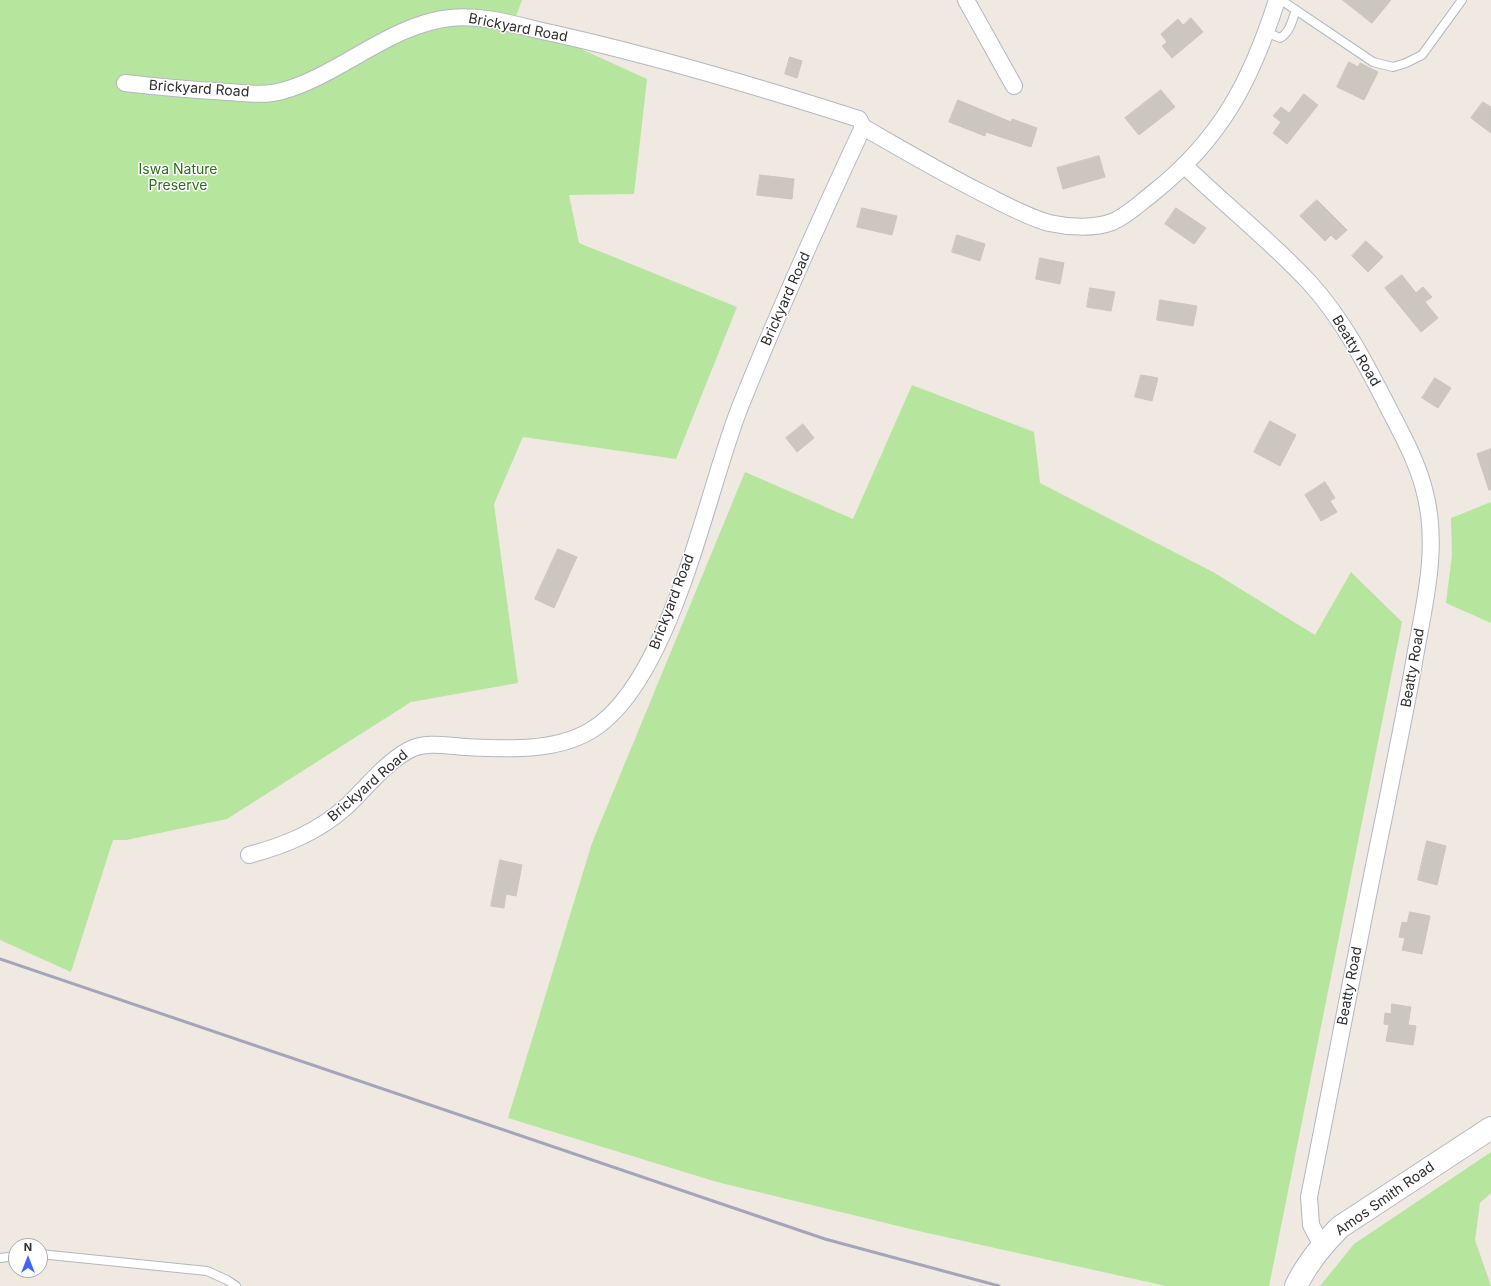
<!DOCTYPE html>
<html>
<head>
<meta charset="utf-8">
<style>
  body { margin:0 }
  #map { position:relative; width:1491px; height:1286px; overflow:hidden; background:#efe9e1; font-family:Inter,sans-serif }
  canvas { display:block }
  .north { position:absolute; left:8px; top:1238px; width:40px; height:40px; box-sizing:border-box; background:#fff; border:1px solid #ababab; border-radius:50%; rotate:0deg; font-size:11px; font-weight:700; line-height:16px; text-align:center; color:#2e2e2e }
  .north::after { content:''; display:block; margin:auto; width:14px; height:18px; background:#4264fb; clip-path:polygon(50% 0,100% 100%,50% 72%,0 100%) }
</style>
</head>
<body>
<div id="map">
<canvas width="1491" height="1286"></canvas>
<div class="north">N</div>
</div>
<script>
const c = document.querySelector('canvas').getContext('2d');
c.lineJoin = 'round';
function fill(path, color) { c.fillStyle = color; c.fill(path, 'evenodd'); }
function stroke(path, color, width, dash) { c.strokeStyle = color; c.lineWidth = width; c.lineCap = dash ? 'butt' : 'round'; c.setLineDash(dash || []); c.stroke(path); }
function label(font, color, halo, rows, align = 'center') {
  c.font = font + ' Inter,sans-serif'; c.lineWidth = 3; c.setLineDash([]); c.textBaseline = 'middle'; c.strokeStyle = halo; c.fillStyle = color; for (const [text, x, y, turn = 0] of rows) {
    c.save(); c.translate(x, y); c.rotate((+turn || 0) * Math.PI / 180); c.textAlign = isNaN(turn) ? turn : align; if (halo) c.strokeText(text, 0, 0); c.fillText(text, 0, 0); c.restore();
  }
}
fill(new Path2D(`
  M0,0H522L515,19L647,79L634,194L569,195L579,243L737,307L676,459L523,437L494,504L518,683L411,702L227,819L126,840H113L71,972L0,940Z
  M912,385L1034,432L1040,483L1213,572L1315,635L1351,572L1402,622L1269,1286H1166L923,1232L717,1182L508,1118L592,843L745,472L853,519Z
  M1491,502V623L1446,603L1452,555L1451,518Z
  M1491,1152V1193L1480,1203L1475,1240L1491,1286H1320L1354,1244Z`), '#b6e59e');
const building = new Path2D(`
  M1343,0H1391L1372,23Z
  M1191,18L1203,32L1172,58L1162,46L1167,42L1161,34L1178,19L1183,25Z
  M790,57L802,61L797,78L785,74Z
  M1349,62L1358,67L1360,63L1378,72L1364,100L1337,87Z
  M1161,90L1175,107L1139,135L1125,118Z
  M1304,94L1318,105L1287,144L1273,133L1281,122L1273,116L1281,107L1289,113Z
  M958,100L1011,122L1012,119L1037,128L1031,147L986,132L985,136L949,122Z
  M1483,102L1491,107V133L1471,118Z
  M1099,156L1105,177L1063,189L1057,168Z
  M760,175L794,179L792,199L757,195Z
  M1317,200L1347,230L1336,240L1331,235L1325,241L1300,216Z
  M862,208L897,216L892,235L857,227Z
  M1176,208L1206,228L1194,244L1165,224Z
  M957,235L985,244L980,261L952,252Z
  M1366,241L1383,257L1368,272L1352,256Z
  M1040,258L1064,263L1060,284L1036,279Z
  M1402,275L1416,293L1423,287L1432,297L1425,302L1438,318L1421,332L1385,288Z
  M1090,288L1115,292L1111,311L1087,307Z
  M1160,300L1197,306L1193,326L1157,320Z
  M1141,375L1158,378L1152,401L1135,397Z
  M1435,378L1451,388L1438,408L1422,398Z
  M1270,421L1296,435L1280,466L1254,452Z
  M803,424L814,438L797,452L786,438Z
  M1491,449V490H1489L1477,454Z
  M1325,482L1335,498L1330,501L1337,512L1321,521L1305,495Z
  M558,549L577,557L554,608L535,599Z
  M1427,841L1446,846L1437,885L1418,880Z
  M500,860L522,865L516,896L506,894L504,908L491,906Z
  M1410,912L1430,916L1422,954L1402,950L1405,938L1399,937L1402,922L1407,923Z
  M1392,1004L1411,1007L1408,1025L1416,1026L1413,1045L1386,1041L1389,1025L1384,1024L1385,1013L1391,1014Z`);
fill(building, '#cbc7bf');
stroke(building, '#cbc5ba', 1);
const lane = new Path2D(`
  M1281,0L1373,62L1393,67L1406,63L1422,55L1462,0
  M1266,32L1280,38C1290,33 1292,20 1296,10
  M40,1254L207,1271L227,1280L236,1286
  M0,1258L16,1256`);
const street = new Path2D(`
  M966,0L1014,86
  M125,83C159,87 194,90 228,92C245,93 265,96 282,91C338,76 391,24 450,18C485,14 522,27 556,34C658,57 759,87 859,119L863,127C903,150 942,173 982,193C1004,204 1025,216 1049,223C1067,227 1094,229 1112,222C1127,216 1140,203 1153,193C1221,139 1251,81 1277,0
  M1184,165C1225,205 1270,240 1309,282C1343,319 1367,366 1390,411C1403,436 1417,462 1424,489C1439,543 1426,597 1416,651C1407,704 1396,755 1386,807C1359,937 1335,1067 1309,1197L1311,1225L1322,1246
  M249,855C286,845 318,832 347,806C367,787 385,763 409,750C426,741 448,746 466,747C506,749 554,752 590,731C671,684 706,492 740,407C778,312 820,219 863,127`);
const secondary = new Path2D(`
  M1296,1286C1307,1263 1322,1245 1340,1227L1491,1128`);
stroke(lane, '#b4b7c1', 10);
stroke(street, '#b4b7c1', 18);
stroke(secondary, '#b4b7c1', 24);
stroke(lane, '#fff', 8);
stroke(street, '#fff', 16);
stroke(secondary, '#fff', 22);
stroke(new Path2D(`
  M0,959L825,1239L999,1286`), '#a3a6b8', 3);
label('14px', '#2e2e2e', '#fff', [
  ["Brickyard Road",518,28,11],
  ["Brickyard Road",199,89,4],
  ["Brickyard Road",786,299,-66],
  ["Beatty Road",1356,351,59],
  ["Brickyard Road",672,602,-69],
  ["Beatty Road",1413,668,-80],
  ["Brickyard Road",368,786,-41],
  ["Beatty Road",1350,986,-79],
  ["Amos Smith Road",1385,1199,-35]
]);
label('14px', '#2c6e1b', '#fff', [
  ["Iswa Nature",178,170],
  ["Preserve",178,186]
]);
</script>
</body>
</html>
